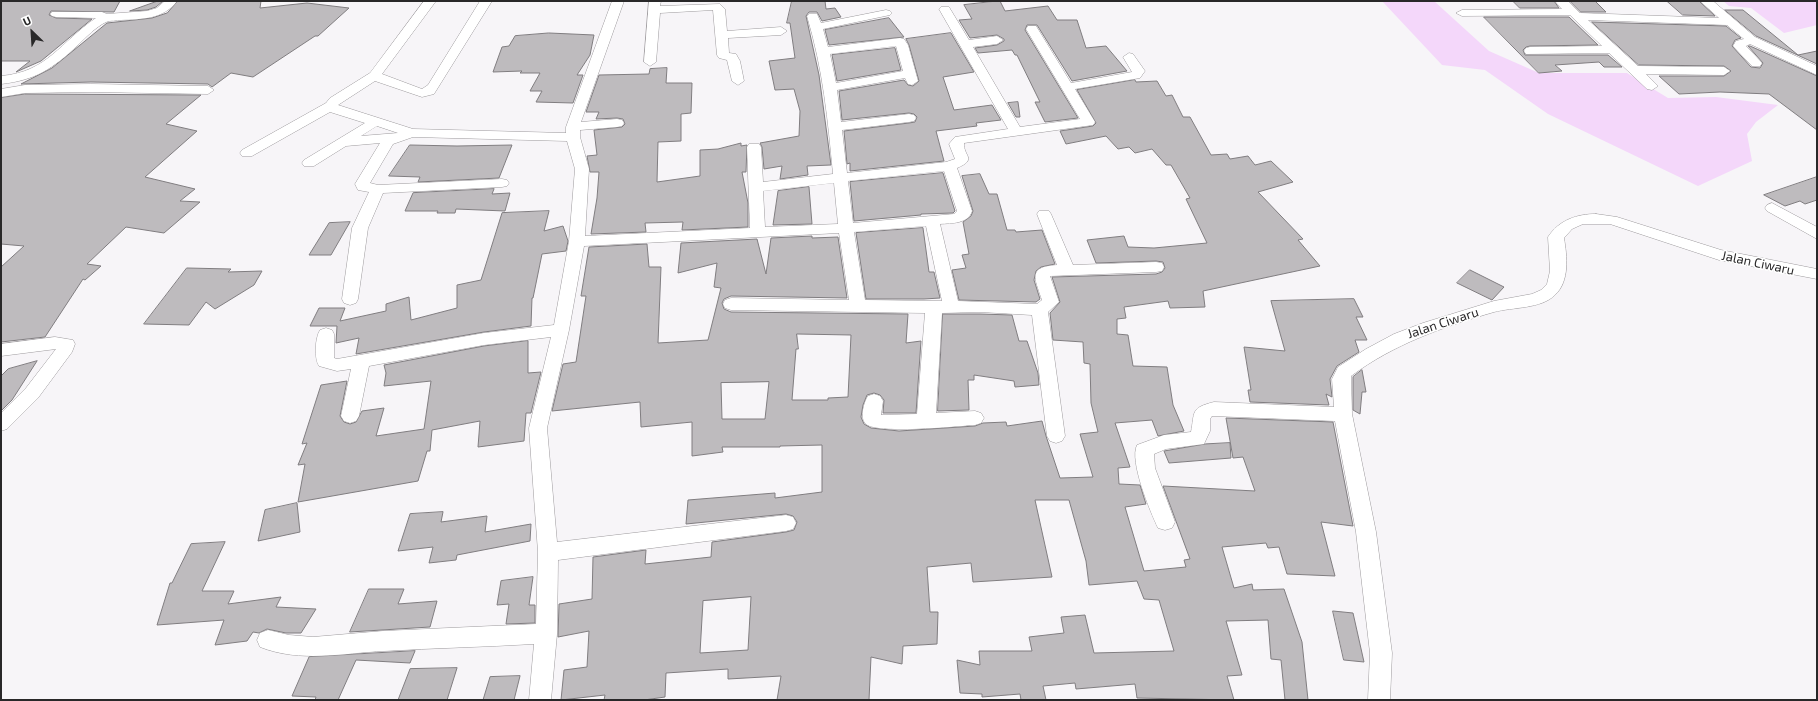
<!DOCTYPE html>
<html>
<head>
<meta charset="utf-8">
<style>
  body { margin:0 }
  #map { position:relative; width:1818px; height:701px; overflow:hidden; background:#f7f5f8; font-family:"Exo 2",sans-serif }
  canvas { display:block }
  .frame { position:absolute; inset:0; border:2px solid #292829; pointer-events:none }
  .north { position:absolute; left:12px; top:12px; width:40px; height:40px; -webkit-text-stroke:3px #fff; paint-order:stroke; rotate:335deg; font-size:11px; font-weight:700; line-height:16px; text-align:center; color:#292829 }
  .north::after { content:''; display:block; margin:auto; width:14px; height:18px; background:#292829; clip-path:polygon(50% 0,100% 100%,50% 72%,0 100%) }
</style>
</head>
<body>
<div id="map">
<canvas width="1818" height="701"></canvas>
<div class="frame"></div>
<div class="north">U</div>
</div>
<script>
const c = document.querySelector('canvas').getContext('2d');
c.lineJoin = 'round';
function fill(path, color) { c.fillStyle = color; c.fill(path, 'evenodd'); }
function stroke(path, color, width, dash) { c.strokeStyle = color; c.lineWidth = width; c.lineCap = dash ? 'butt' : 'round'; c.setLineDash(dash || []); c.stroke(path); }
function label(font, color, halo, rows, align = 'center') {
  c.font = font + ' "Exo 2",sans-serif'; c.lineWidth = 3; c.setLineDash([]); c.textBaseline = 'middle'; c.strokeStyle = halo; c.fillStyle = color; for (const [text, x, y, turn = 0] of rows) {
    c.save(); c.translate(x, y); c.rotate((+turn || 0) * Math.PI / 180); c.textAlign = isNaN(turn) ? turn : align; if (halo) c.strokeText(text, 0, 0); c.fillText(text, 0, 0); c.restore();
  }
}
fill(new Path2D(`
  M1382,1H1434L1489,51L1539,73H1627L1668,98L1716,97L1778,105L1756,122L1747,134L1752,161L1698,186L1548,114L1485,70L1442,65Z
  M1723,1H1816L1817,25L1784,33L1751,8L1729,6Z`), '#f4d7fa');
const building = new Path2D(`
  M1,1H120L114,12L51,11L49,15L56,18L92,19L41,61L16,72L30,61H1Z
  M158,1H163L156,7L147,10L130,11Z
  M178,1H261L260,8L307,3L349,8L318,36H315L253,77L231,73L212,87L208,84L91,82L21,84L52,68L107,23L152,18L167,13Z
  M792,1H825L826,9L835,8L841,17L822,21L817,12H809L806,16L819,75L831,165L807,166L808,175L780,179L782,166L764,169L762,147L760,143L799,136L800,111L794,89L775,90L769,61L795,58L790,23H787Z
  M1000,1L1005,11L1048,6L1057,20H1077L1086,48L1106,46L1127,71L1072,81L1037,25H1027L1025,30L1078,118L1045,122L1035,102H1040L1017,55H1015L1012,50L978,53L975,48L997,45L1004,41V39L997,35L970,38L959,20L972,19L964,5Z
  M1513,1H1554L1559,8H1520Z
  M1570,1H1595L1606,12H1581Z
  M1667,1H1699L1715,16L1683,15Z
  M1725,10H1743L1798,55L1817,51V64L1756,36Z
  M1484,17H1569L1598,45L1530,46L1526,47L1523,50L1525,55H1608L1622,67H1604L1599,62L1555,65L1562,71L1539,73Z
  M889,18L904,37L829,45L825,30Z
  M1592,22L1726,26L1741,38L1735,40L1732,46L1751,67L1760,68L1763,63L1748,46H1750L1817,76V130L1769,94L1720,92L1679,94L1659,76H1724L1731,71L1724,66L1639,65Z
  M549,33L594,35L590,55L577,75H583L573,103L536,102L542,91H530L540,73H520L522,71L493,72L502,47L509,46L515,36Z
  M951,33L974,72L943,77L954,110L992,105L1001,120L976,123L977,126L936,131L944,161L850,171V163L847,164L844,131L909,123L915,122L917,117L914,114L909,113L842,120L839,91L904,80L908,85L913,86L919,81L909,45L906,39Z
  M895,48L901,70L837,81L832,55Z
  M667,68L666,83H692L691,113L681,114V141L658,142L657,182L700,176V150L718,149L741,143V146L747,145L746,172H742L748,203V227L682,230L683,222L645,223L646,232L591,234L597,198L599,172H590L587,156L597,155L594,130L622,127L625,124L623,119L617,118L596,119L599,112H586L599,75L649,74L650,69Z
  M1135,80L1136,82L1157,81L1166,96L1172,95L1183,117H1190L1211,155L1227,154L1230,159L1248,156L1255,165L1271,161L1293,182L1258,192L1303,239L1298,240L1320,266L1203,291L1205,307L1170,308L1168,301L1124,307L1126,318L1117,319V334L1128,335L1133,366L1167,367L1173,405L1184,431L1158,436L1152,420L1115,423L1130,467L1118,468L1119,484L1140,485L1146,504L1125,507L1144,571L1186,567L1184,560L1190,559L1163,486L1255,491L1243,457L1233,458L1226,418L1333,422L1353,526L1321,522L1335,576L1287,574L1279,547L1268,548L1266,543L1222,547L1234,588L1252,584L1253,590L1284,589L1302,642L1308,700H1285L1281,660L1271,659L1268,620L1226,621L1242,675L1227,676L1234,700L1137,698L1135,684L1076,689L1075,683L1043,686L1046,700H1021L1020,694L982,697V694L960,693L957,660L980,665L979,651H1032L1029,637L1064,633L1061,617L1085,615L1094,653L1174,651L1159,600L1144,599L1137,581L1089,585L1086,561L1069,500H1035L1052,577L973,582L971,563L927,567L930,612H938L937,644L903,646L902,664L871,657L869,700H777L781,676L728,679V669L666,673L665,697L644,700H604L605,695L561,700L564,670L587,667L589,631L558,637L559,604L592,599L593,557L646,550L645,564L711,557L712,542L786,532L794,530L797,522L793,516L786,514L686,524L688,500L775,493V498L822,492V445L780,446V447H722L723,452L692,456V422L641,427L640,402L552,411L563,364L576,362L586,296H581L589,247L647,244L649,267H661L658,343L708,340L721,288L714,287L717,263L678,273L681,243L757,239L766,274L771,238L812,236V238L838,237L847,298L731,296L724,299L722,303L724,309L731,312L908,314L906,343L921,341L916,413H883L884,400L880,395L874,393L867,395L863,405L861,417L864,424L871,428L899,431L975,426L983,423L1006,422L1007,426L1042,421L1046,436L1060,478L1093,477L1080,434L1098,432L1091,403L1090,364L1084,363L1083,342L1053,340L1050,313L1060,302L1052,277L1156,274L1162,272L1165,268L1163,262L1156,261L1096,263L1087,240L1124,236L1128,247L1154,248L1207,243L1186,199L1190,198L1171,165H1166L1152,149L1135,153L1129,147L1118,149L1106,136L1066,144L1060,131L1093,126L1096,123L1077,90ZM797,334L851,335L848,397L828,398V400H792L796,349H798ZM769,382L765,419H722L721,383ZM751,597L748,650L700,653L703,601Z
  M25,94L201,95L166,124L197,131L145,177L195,189L180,201L200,202L164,233L126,227L87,264L101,266L85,280L83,279L45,337L1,342V267L24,246L1,244V98Z
  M1018,102L1020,117H1016L1008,103Z
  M410,145L457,146L512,145L499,178L418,182L420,177L389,176Z
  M943,173L955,211L953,213L921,214V215L854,221L850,182Z
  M980,174L989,194H997L1007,230H1015L1016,232L1042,230L1055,264L1041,267L1036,271L1034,280L1040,299L1036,302L959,300L952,270L966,268L962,255L969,254L963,222L971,216L973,211L962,176Z
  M1817,177V200L1805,204L1800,201L1785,206L1764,195Z
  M809,187L812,224L773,225L778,191Z
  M494,189L492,194L510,193L505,211L456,209L455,213H437L438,211H405L413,193Z
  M549,211L544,231L563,226L568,241L566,251L542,254L533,298H532L531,326L484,332L356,354L359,338L336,343L337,326H310L319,308H345L340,321L386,311V304L409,297L411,320L457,308V285L481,280L502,213Z
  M350,222L331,255H309L329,223Z
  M923,228L929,272H934L940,298L924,299H866L856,233Z
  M187,268L231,269L228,272L262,271L254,285L215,309L206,302L189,325L144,324Z
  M1470,270L1504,287L1492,300L1457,283Z
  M1354,299L1363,317H1356L1367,340H1355L1359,352L1337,366L1330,379L1332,397L1326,394L1329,405L1250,402L1248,390H1251L1244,347L1285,351L1271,301Z
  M943,314H980L1012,315L1019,341H1027L1038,373L1039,385L1015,387L1014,381L974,375V380H968L969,410L938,411Z
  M528,341V373L541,372L531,413H526L524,441L478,447L480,421L432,430L430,451H427L418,481L298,502L305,464L298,465L307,443L302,444L321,385L347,381L340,416L344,422L350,424L356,422L362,411L384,408L376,436L424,429L431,381L384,386L386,373L384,365L484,346Z
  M37,361L12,400L1,411V376L8,369Z
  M1362,370L1366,392H1362L1360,414L1353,410V377Z
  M1230,443L1231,458L1169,463L1164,451L1205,444Z
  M297,503L300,532L258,541L265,510Z
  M443,512L441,522L487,516L485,532L531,524L530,541L457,555L456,560L429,563L433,547L398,551L410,514Z
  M225,542L202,591H234L228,604L281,597L276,607L316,609L301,633H286L267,629L259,633L253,632L247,641L215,645L224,620L157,625L170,583H172L191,544Z
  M533,577L529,605H535V623L506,624L509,604L497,605L501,581Z
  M369,589H404L398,604L437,601L430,627L350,632Z
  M1333,611L1353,613L1364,662L1344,660Z
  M415,651L410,663L356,660L338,700H315L316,697L292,696L309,657Z
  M457,668L447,700H398L410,669Z
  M520,676L514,700H483L490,677Z`);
fill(building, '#bebbbe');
stroke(building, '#807d80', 1);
const minor = new Path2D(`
  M165,1H177C164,19 142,19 121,20C117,21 110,20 106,22C96,27 86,37 78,45C52,69 36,80 1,84V76C48,72 60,42 96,18L56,17L52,16L50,14L52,12H102L107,14L147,11L157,8Z
  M424,1H436L382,74L422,89L428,85L480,1H492L434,94L422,97L375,81L338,105L413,129L566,133V127L612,1H624L581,122L617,119L622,120L624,123L622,126L617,127L580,130V137L589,169L585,236L750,228L747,147L749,144H759L761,147L763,182L833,174C828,120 823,69 807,16L809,14H817L821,23L886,10L890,11L892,13L890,15L823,29L828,47L900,38L904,39L908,45L918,81L912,85L908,84L905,78L837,90L841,122L909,114L914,115L916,118L914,121L909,122L842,130L847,173L946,162L955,159L949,144L955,137L1008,129L939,9L941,7H949L969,40L997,36L1003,40L997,44L973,47L1020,127L1080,119L1026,29L1028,26H1036L1071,83L1132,72L1123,57L1129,53L1133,54L1145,71L1140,78L1075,89L1095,122L1093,125L964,143C963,156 978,159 957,168L972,211C968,224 952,223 940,224L958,301L1037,304L1042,300C1035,278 1027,267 1057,265L1037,214L1039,211H1049L1051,214L1073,265L1156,262L1162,263L1164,267L1162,271L1156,272L1050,276L1059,302L1048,312L1065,436L1062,441L1056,443L1050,441L1047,436L1032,315L980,312L942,313L936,413L975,411L981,413L984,418L981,423L975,425C957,426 874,435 865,423C860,417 864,402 868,396L874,394L880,396L883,401L881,415L917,414L925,313L731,310L725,308L723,304L725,300L731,298L849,300L839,233L584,246L569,330L547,428L557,542L786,515L793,517L796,523L793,529L786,531L558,560L557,634L551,700H529L534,644C484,647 434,648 384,651C342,653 301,663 260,647L257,640L260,633L268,630L289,635L313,637L383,631L536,624L538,552L529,428L551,337L484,345L369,366L359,416L356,421L350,423L344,421L341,416L351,369L337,371L319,366C314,358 315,338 320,330L326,328L332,330L334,334V358L337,359L484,333L554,325L569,241L575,169L567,141L413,137L393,144L370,183L378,185L502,179L507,180L509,183L507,186L502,187L383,193L368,228L358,299L356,303L350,305L344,303L342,299L352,228L369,192L358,190L355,184L380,143L346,146L314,166H304L302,163L304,160L365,123L330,112L252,156H242L240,153L242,150L326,103L330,98L370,73ZM896,46L903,71L836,83L830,54ZM377,126L398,133L361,136ZM944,171L957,211L954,214L853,223L848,181ZM834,183L838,224L765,227L763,191ZM926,226L942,301L865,300L854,232Z
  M649,1H661L660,6L720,4L725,9L727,31L781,27L787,31L781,35L728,38L729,53L736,54L740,61L744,81L738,85L732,81L727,60L719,58L717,55L713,10L660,13L656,62L650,66L644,62Z
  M1555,1H1568L1580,13L1719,18L1700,1H1713L1755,37L1817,66V75L1750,44L1746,46L1762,63L1760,66H1752L1733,46L1736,41L1744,39L1727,25L1588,20L1638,66L1724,67L1730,71L1724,75L1646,74L1658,86L1652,90L1647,89L1609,53L1526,54L1524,51L1526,48L1530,47L1602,46L1570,15L1462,16L1456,13L1462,10L1562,9Z
  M91,84L208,86L214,90L208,94L91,92L25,93L1,97V89L25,85Z
  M1772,203L1817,227V239L1767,211L1765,208L1767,205Z
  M1596,214L1617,217L1721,250L1817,269V279L1719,260L1610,224H1583L1572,229L1564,238C1567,256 1570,281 1555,295C1541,309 1513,307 1494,312C1443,327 1394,344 1351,376L1352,414L1376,532L1392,653L1390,700H1368L1370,653L1356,532L1335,421L1212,416L1210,419V431L1204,444L1166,449L1154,454L1155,468L1175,522L1172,528L1165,530L1158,528C1150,511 1129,461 1137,445L1164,435L1191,432C1195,412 1190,408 1214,402L1334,407L1332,379L1338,367L1366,349L1394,334L1423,323L1494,301L1532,294L1541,290L1547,284L1550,271L1548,237C1559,220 1577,214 1596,214Z
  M55,337L73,340L75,344L72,352L38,398L7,429L1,431V413L26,388L56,349L1,356V344Z`);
stroke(minor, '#9d9a9d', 1);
fill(minor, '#fff');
label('13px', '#292829', '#fff', [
  ["Jalan Ciwaru",1758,263,12],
  ["Jalan Ciwaru",1443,323,-18]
]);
</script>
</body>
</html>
